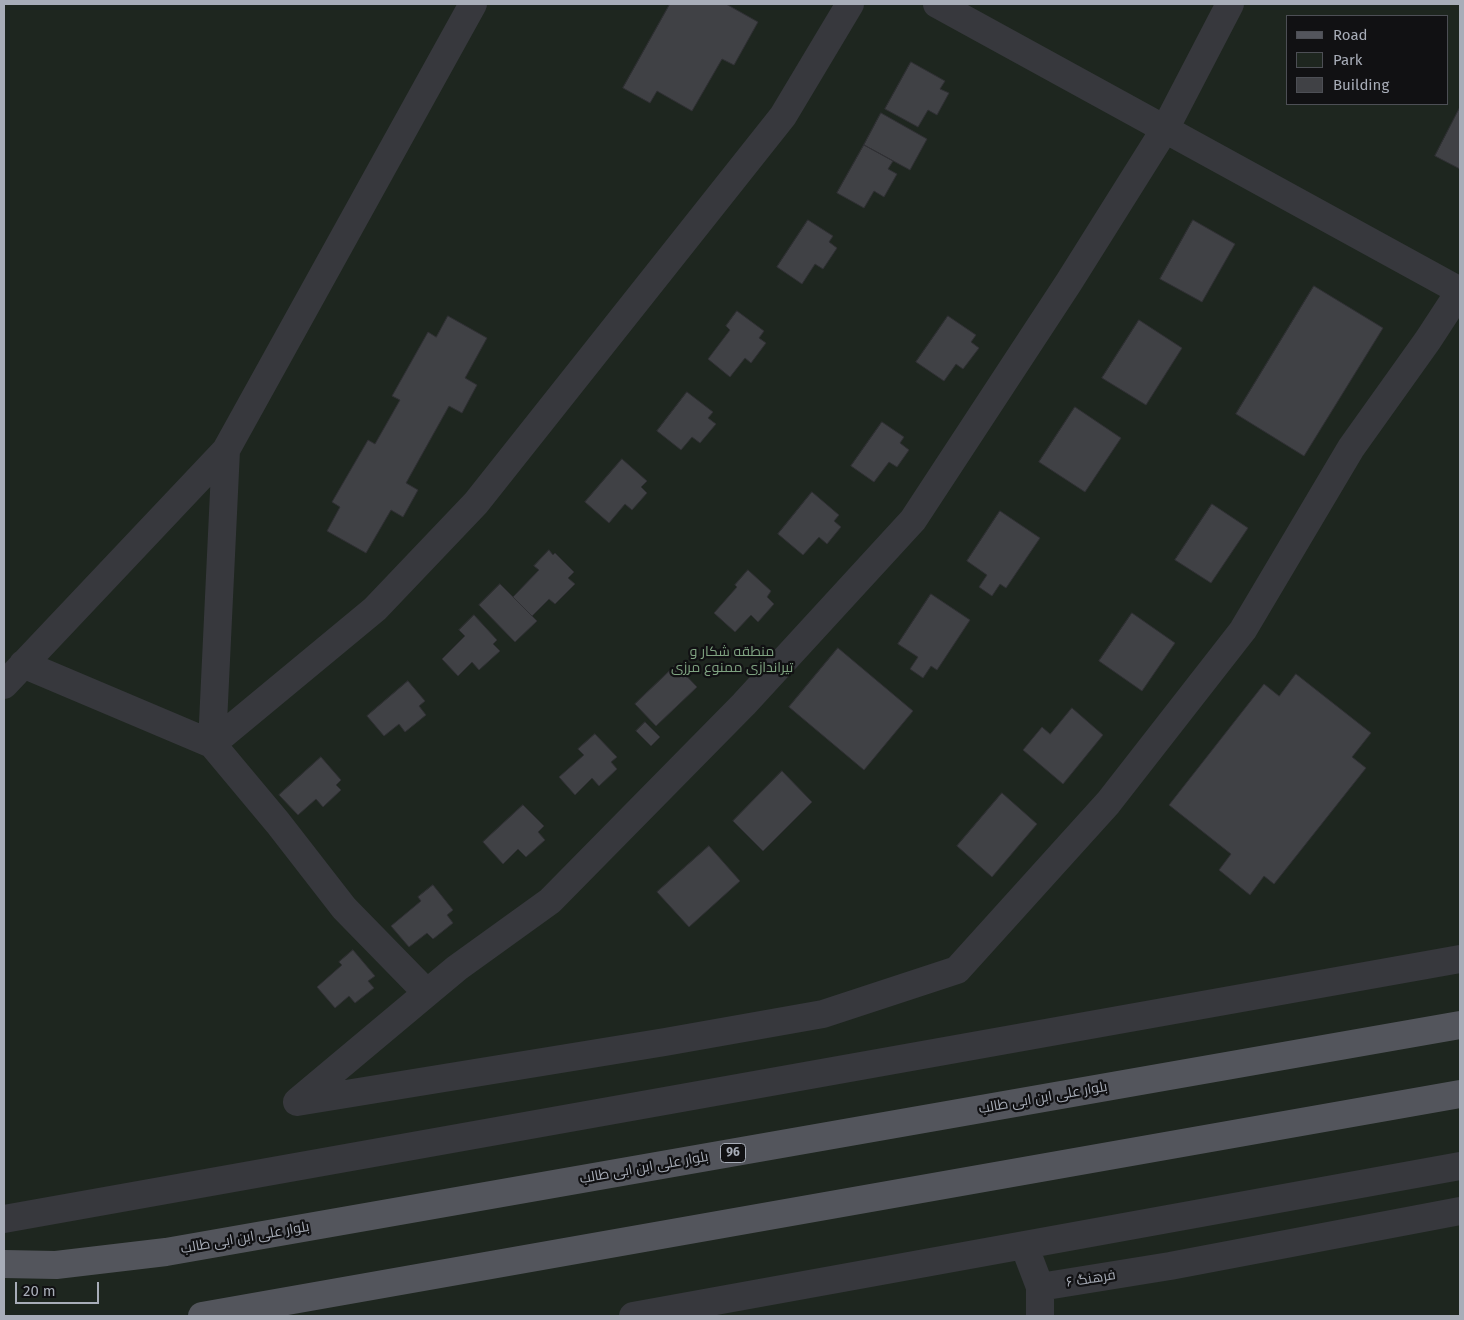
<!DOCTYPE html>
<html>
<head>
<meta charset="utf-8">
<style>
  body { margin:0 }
  #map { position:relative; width:1464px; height:1320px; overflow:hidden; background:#161618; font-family:"Fira Sans",sans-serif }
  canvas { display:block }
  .frame { position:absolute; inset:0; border:5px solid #a8adb8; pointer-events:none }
  .legend { position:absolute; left:1286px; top:15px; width:162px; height:90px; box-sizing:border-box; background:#111113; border:1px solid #4d4f55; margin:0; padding:6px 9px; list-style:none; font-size:15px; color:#a8adb8 }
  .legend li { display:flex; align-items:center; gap:10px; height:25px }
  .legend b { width:25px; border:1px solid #4d4f55 }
  .scale { position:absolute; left:15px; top:1282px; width:84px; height:22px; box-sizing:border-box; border:2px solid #a8adb8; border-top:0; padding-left:6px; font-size:15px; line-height:18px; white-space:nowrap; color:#a8adb8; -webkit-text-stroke:4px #111113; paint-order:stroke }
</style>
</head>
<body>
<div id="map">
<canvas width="1464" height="1320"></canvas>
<div class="frame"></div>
<ul class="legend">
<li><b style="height:6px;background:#53555c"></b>Road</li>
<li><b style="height:14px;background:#1e261f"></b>Park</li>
<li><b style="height:14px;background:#404145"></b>Building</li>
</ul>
<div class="scale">20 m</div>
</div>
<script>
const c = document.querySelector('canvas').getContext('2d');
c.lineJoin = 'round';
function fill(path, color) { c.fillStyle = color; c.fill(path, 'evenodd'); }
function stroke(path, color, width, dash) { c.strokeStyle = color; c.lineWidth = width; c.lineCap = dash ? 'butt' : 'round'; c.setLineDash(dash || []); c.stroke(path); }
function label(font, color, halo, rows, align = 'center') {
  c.font = font + ' "Fira Sans",Cairo,sans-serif'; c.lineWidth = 4.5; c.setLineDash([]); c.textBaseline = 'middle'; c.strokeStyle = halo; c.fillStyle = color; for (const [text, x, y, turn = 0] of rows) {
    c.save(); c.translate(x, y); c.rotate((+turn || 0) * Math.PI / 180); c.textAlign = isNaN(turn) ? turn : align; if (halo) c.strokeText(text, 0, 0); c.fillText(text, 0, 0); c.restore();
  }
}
fill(new Path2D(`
  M4,4H1460V1316H4ZM1288,16H1448V104H1288Z`), '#1e261f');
const building = new Path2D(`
  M670,4H726L758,22L734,65L722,59L692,111L657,91L650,103L623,88Z
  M911,62L945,81L940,89L949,93L937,115L928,110L918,127L885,109Z
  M1460,107V169L1435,156Z
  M881,113L927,139L910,170L864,145Z
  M864,145L893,161L888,169L897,174L884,197L874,191L864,208L837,193Z
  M808,220L833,236L829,242L837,248L823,269L815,264L802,284L777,267Z
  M1193,220L1235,244L1202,302L1160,279Z
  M1314,286L1383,328L1304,456L1236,414Z
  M737,311L764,331L759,338L766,343L751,363L745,358L730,377L708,359L730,330L726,326Z
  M448,316L487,338L465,378L477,385L462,413L449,406L406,483L418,490L403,517L391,510L366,553L327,531L340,507L332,502L368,440L375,444L400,400L392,396L428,332L436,337Z
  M948,316L976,335L971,342L979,348L963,369L956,364L944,381L916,362Z
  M1139,320L1182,348L1146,405L1102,378Z
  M687,392L713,412L708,418L716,424L700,443L692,437L681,450L657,431Z
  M1075,407L1121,438L1085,492L1039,462Z
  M882,422L904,437L900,443L909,450L897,467L889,462L874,482L851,466Z
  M622,459L647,481L641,487L647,493L632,510L625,504L609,523L585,502Z
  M812,492L839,515L834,521L841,527L827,544L819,537L803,555L778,534Z
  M1212,504L1248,528L1211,583L1175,560Z
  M1000,511L1040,538L1006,588L1000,584L992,596L979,587L987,575L967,561Z
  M549,550L553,555L555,553L574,572L568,578L575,584L555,604L549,599L532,616L513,597L539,570L534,566Z
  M748,570L771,591L767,597L774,604L758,622L751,615L735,632L714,613L737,587L735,585Z
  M500,584L537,621L515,642L479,605Z
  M931,594L970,620L937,670L931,666L923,678L910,669L918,657L898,644Z
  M1132,613L1175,643L1142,691L1099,661Z
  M474,615L497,640L493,644L500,651L479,670L472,662L458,676L442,659L465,636L459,630Z
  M838,648L913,711L864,770L789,707Z
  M676,665L697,687L656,726L635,704Z
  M1296,674L1371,733L1352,757L1366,768L1274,884L1264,876L1250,895L1219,870L1231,854L1169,805L1264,684L1279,696Z
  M408,681L425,701L419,706L426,715L405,732L399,724L384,736L367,716Z
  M1072,708L1103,735L1063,784L1023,750L1042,727L1050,734Z
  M645,722L660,737L651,746L636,731Z
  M595,734L617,757L611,762L617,769L599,786L592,778L575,795L559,777L584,755L578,749Z
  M321,757L341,780L336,785L341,790L323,807L316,799L298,815L279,795Z
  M782,771L812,802L763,851L733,821Z
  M1002,793L1037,824L992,877L957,846Z
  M523,805L544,826L538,832L545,840L526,857L518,849L503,864L483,842Z
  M709,846L740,881L689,927L657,892Z
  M433,885L453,910L447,915L453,923L433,939L427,933L409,947L391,926L421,901L418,897Z
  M353,950L375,976L368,981L374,988L355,1003L349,996L335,1008L317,987L342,965L339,962Z`);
fill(building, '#404145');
stroke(building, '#303034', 1);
stroke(new Path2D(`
  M850,4L783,116L476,503L375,609L212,744L278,823L344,908L427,993L457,968L550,901L744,704L913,520L1069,282L1165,129L1230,4
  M937,4L1460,291V290
  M23,664L212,744L226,450
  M4,685L226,450L473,4
  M298,1101L427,993
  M297,1102L665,1042L823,1014L957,970L1108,803L1243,630L1351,448L1428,340L1460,291
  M4,1219L1460,959
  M1024,1245L1040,1287
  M633,1316L1460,1166
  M1040,1316V1287L1170,1266L1460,1211`), '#37383d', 28);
stroke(new Path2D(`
  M4,1264L56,1265L166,1252L1460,1025
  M202,1316L1460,1094`), '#53555c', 28);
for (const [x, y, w] of [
  [733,1153,25]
]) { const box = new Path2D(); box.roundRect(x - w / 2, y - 9.5, w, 19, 4); c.fillStyle = '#111113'; c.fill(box); stroke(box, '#a8adb8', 1); }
label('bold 12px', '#a8adb8', null, [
  ["96",733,1153]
]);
label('14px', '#7fa381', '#111113', [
  ["منطقه شکار و",732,652],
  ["تیراندازی ممنوع مرزی",732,668]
]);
label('14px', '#a8adb8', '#111113', [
  ["بلوار علی ابن ابی طالب",1043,1098,-10],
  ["بلوار علی ابن ابی طالب",644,1168,-10],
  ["بلوار علی ابن ابی طالب",245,1238,-10],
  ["فرهنگ ۶",1091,1279,-9]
]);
</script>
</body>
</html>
